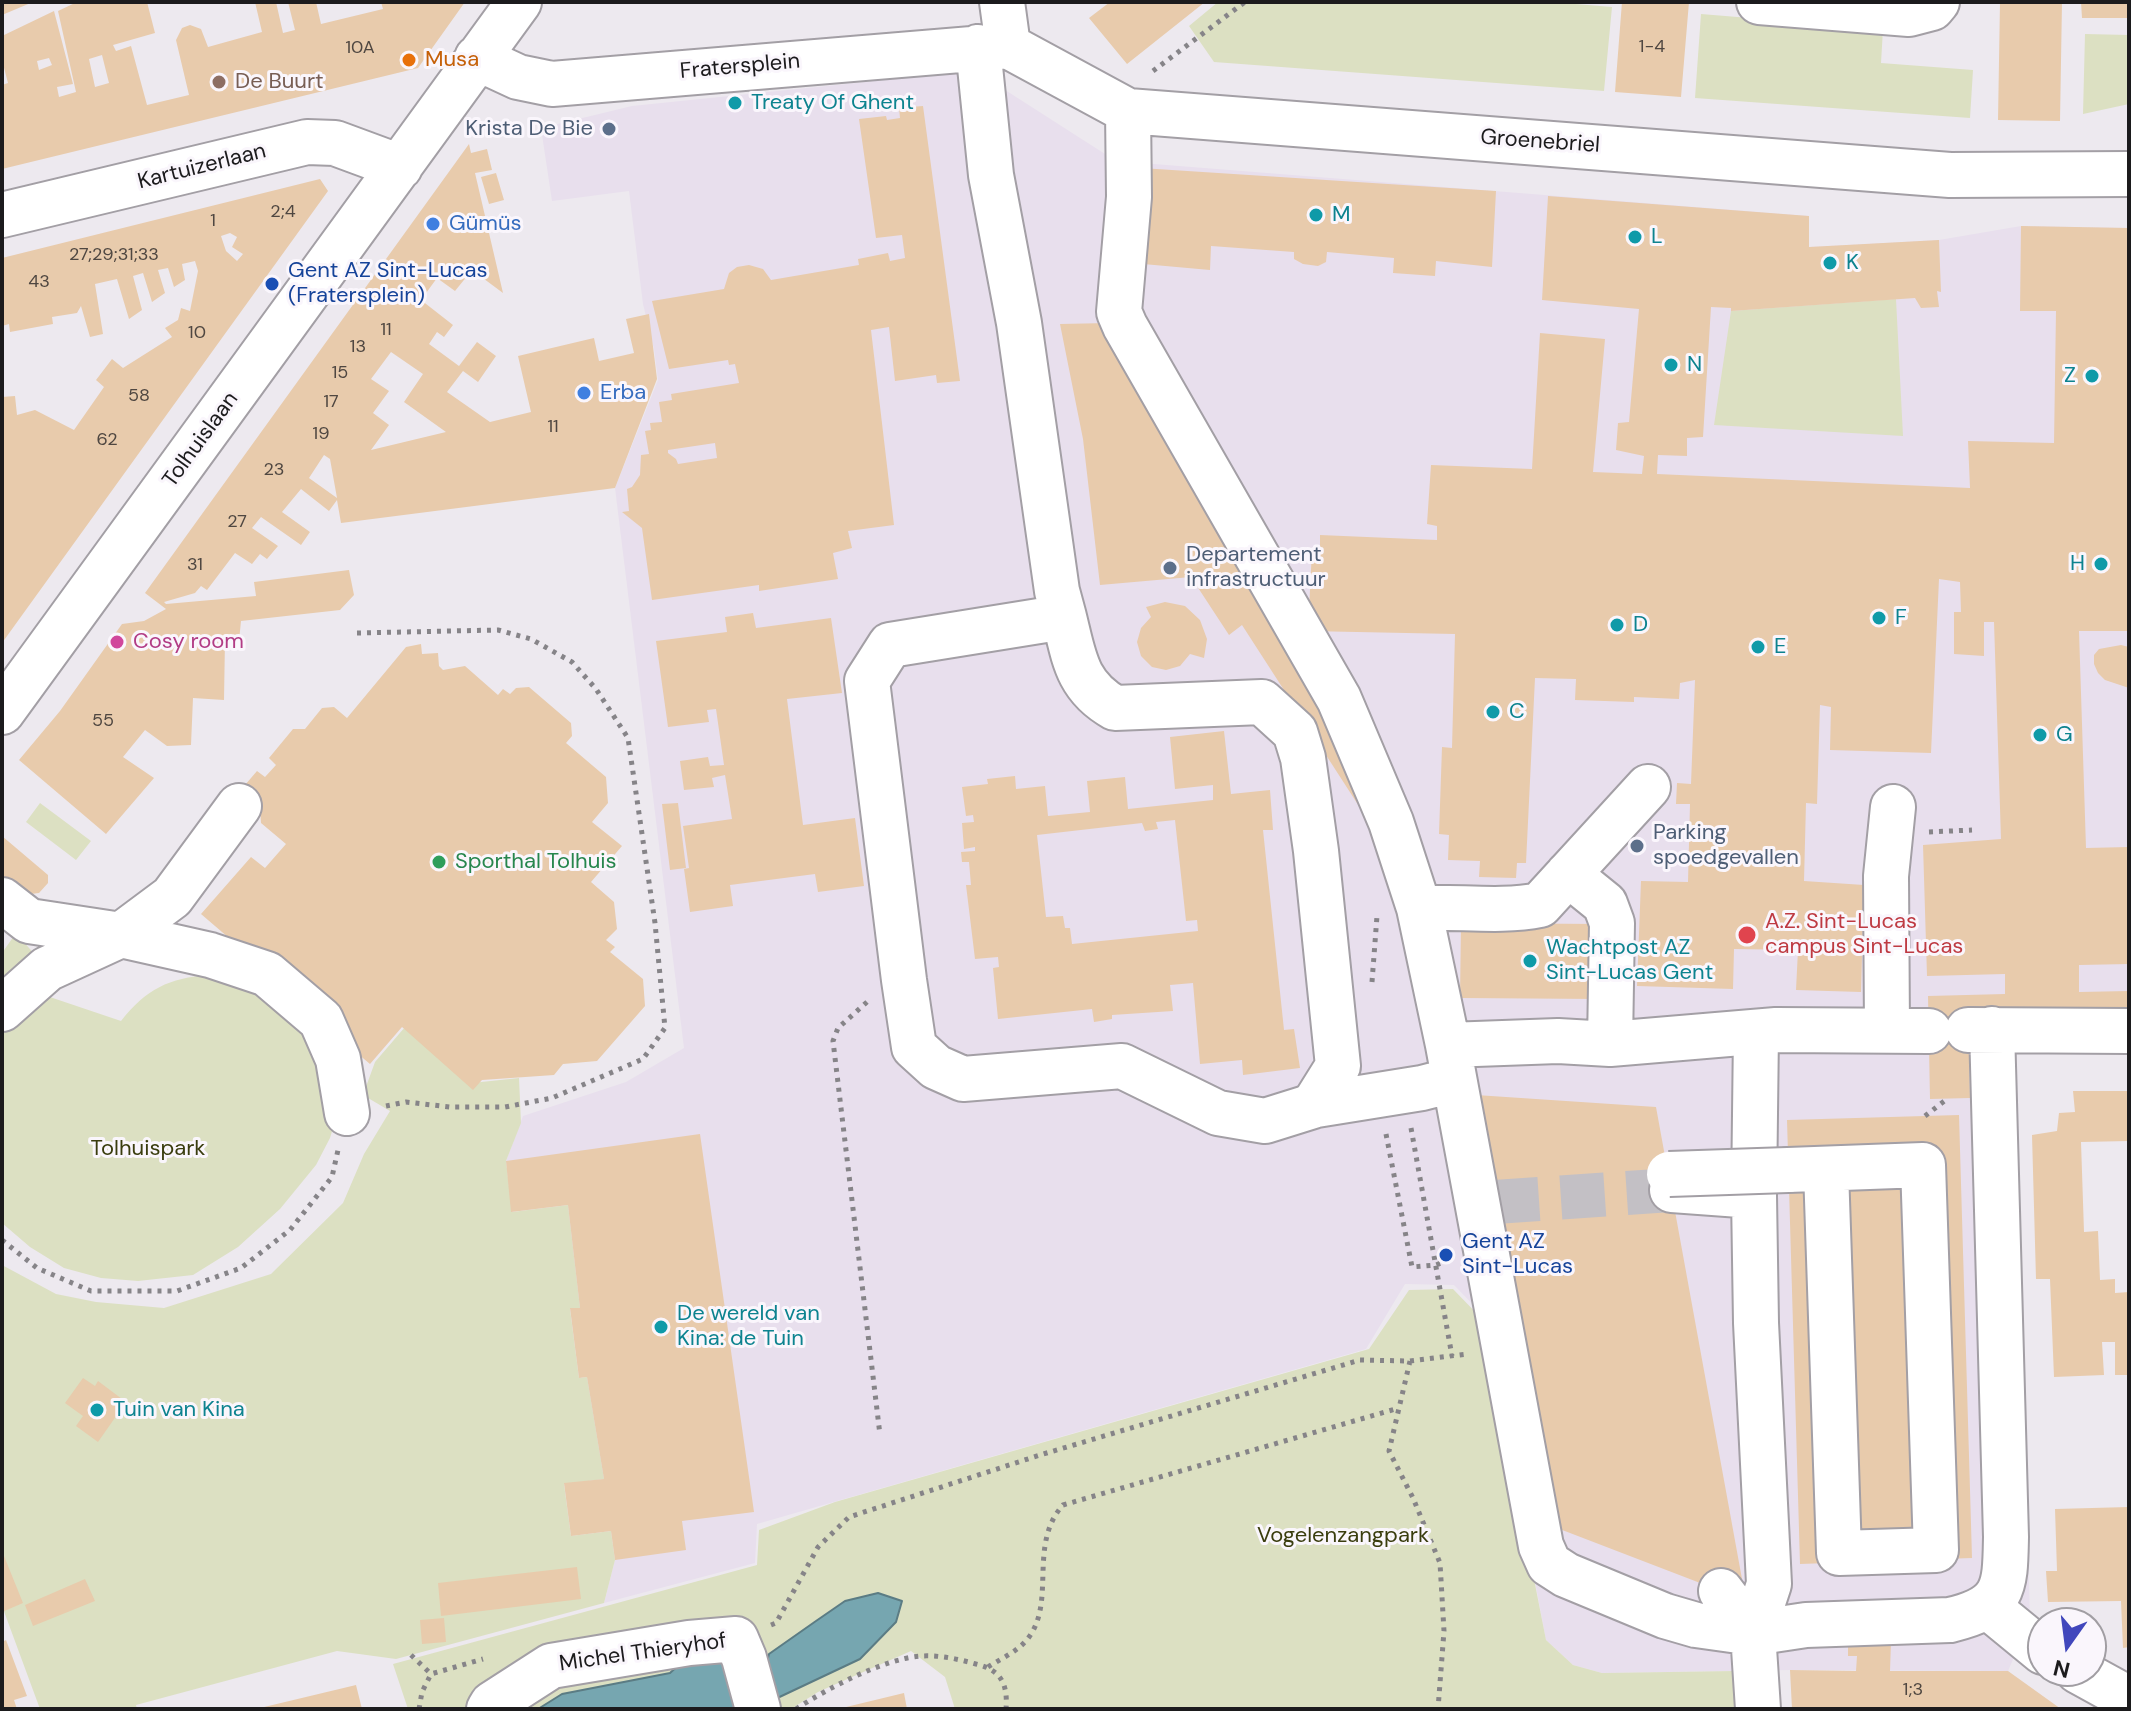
<!DOCTYPE html>
<html>
<head>
<meta charset="utf-8">
<style>
  body { margin:0 }
  #map { position:relative; width:2131px; height:1711px; overflow:hidden; background:#ede9ef; font-family:"DM Sans",sans-serif }
  canvas { display:block }
  .frame { position:absolute; inset:0; border:4px solid #1c1b1d; pointer-events:none }
  .north { position:absolute; left:2027px; top:1607px; width:80px; height:80px; box-sizing:border-box; background:#faf6fc; border:2px solid #a19ea3; border-radius:50%; rotate:194deg; font-size:22px; font-weight:700; line-height:32px; text-align:center; color:#1c1b1d }
  .north::after { content:''; display:block; margin:auto; width:28px; height:36px; background:#4147bc; clip-path:polygon(50% 0,100% 100%,50% 72%,0 100%) }
</style>
</head>
<body>
<div id="map">
<canvas width="2131" height="1711"></canvas>
<div class="frame"></div>
<div class="north">N</div>
</div>
<script>
const c = document.querySelector('canvas').getContext('2d');
c.lineJoin = 'round';
function fill(path, color) { c.fillStyle = color; c.fill(path, 'evenodd'); }
function stroke(path, color, width, dash) { c.strokeStyle = color; c.lineWidth = width; c.lineCap = dash ? 'butt' : 'round'; c.setLineDash(dash || []); c.stroke(path); }
function label(font, color, halo, rows, align = 'center') {
  c.font = font + ' "DM Sans",sans-serif'; c.lineWidth = 6; c.setLineDash([]); c.textBaseline = 'middle'; c.strokeStyle = halo; c.fillStyle = color; for (const [text, x, y, turn = 0] of rows) {
    c.save(); c.translate(x, y); c.rotate((+turn || 0) * Math.PI / 180); c.textAlign = isNaN(turn) ? turn : align; if (halo) c.strokeText(text, 0, 0); c.fillText(text, 0, 0); c.restore();
  }
}
fill(new Path2D(`
  M953,73L1002,88L1116,161L1809,216V247L1939,240L2021,226L2129,228V1047L2014,1046L2030,1620L2008,1671L1790,1670L1602,1673L1573,1665L1546,1640L1485,1317L1454,1285L1405,1284L1366,1349L757,1524L755,1563L604,1603L615,1560L611,1531L571,1536L564,1483L586,1377L579,1378L570,1308L568,1205L511,1212L506,1161L523,1116L626,1082L684,1048L615,488L658,380L654,349L643,304L629,191L552,201L541,128L632,106Z`), '#e8dfed');
fill(new Path2D(`
  M1218,2H1552L1612,7L1604,91L1214,62L1189,26Z
  M1701,14L1883,29L1881,63L1973,70L1970,118L1695,98Z
  M2085,34L2129,35V104L2083,114Z
  M1896,299L1903,436L1714,425L1731,311Z
  M40,803L91,841L76,860L26,822Z
  M16,933L36,956L2,991V953Z
  M209,975L235,977L303,1017L336,1118L330,1138L316,1165L280,1209L238,1247L193,1275L138,1281L101,1278L64,1268L30,1247L2,1223V1021L35,992L121,1021C146,989 169,978 209,975Z
  M405,1027L472,1083L519,1078L521,1123L506,1161L512,1212L568,1205L580,1308L570,1309L579,1378L587,1377L604,1479L564,1484L571,1536L611,1531L615,1560L604,1603L396,1659L337,1651L136,1705L137,1709H40L2,1606V1265L56,1294L96,1302L164,1308L271,1274L343,1203L364,1154L390,1111L363,1095L375,1062Z
  M1453,1289L1483,1320L1546,1640L1573,1665L1602,1673L1734,1671L1737,1709H955L945,1677L911,1651L818,1692L791,1709H408L393,1664L757,1565L759,1530L835,1502L1369,1349L1409,1290Z`), '#dce0c2');
const water = new Path2D(`
  M878,1593L902,1601L896,1622L860,1659L771,1701L739,1709H538L562,1694L670,1673C698,1645 731,1662 765,1670L769,1654L816,1621L845,1601Z`);
fill(water, '#76a6b0');
stroke(water, '#5b7c84', 2);
fill(new Path2D(`
  M2,2H33L2,15Z
  M77,2H147L155,33L113,45L116,51L131,46L147,105L189,95L176,40L182,28L190,25L201,29L208,47L262,32L255,2H276L283,33L295,30L288,2H316L321,24L383,9L381,2H465L418,68L2,169V85L8,83L2,60V36L54,11L73,84L57,87L59,97L76,92L58,11ZM102,55L109,83L95,87L89,59ZM49,58L52,65L39,70L37,61Z
  M1110,2H1205L1127,64L1089,18Z
  M1622,2H1689L1681,97L1615,92Z
  M2000,2H2062L2060,121L1998,120Z
  M2081,2H2129V18H2082Z
  M923,106L960,381L937,383L936,375L895,381L889,327L871,330L894,525L848,531L852,548L833,553L838,579L759,591V585L652,600L642,528L622,512L629,511L627,489L632,487L640,475L641,455L649,454L645,431L651,430L650,423L662,422L659,402L672,400L671,394L739,383L735,364L729,365L728,360L669,369L652,301L724,289L729,273L737,267L749,265L763,269L771,280L859,265L858,259L888,253L890,261L905,258L902,235L876,238L859,119L886,116L887,120L900,118L899,108ZM715,443L717,458L678,464L676,459L668,453V450Z
  M469,144L471,153L487,149L492,170L475,173L503,293L472,270L455,291L437,278L421,300L453,325L444,337L437,332L429,344L459,366L477,342L496,356L478,382L463,371L447,392L490,422L531,412L518,356L594,338L599,361L634,353L626,319L649,314L657,379L615,488L341,523L337,500L329,511L301,489L282,512L310,532L301,545L261,517L252,528L278,546L267,559L260,554L252,564L235,553L207,590L201,586L195,593L164,602L166,604L256,596L254,582L349,570L354,595L340,610L241,621L239,641L225,639L224,700L193,698L191,745L167,746L145,730L123,757L154,778L106,834L19,760L60,711L122,624L144,621L166,609L145,593ZM391,352L423,374L404,402L446,432L371,450L389,425L373,413L389,391L371,379ZM324,455L330,459L337,498L309,478Z
  M1141,168L1496,191L1492,267L1436,261L1435,276L1393,273L1394,258L1327,252L1326,262L1318,266L1303,264L1294,259V252L1211,246L1210,270L1132,263Z
  M496,173L504,200L489,204L481,177Z
  M320,179L328,191L2,643V397L15,396L17,415L35,410L74,430L104,387L96,380L112,359L123,368L172,337L165,328L178,320L181,308L190,311L198,271L195,261L182,264L185,280L174,287L168,268L158,270L165,293L152,302L143,273L133,276L142,310L129,319L117,279L95,284L103,334L90,337L81,306L77,313L52,317L53,324L10,332L9,324L2,326V258ZM230,233L237,237L232,247L243,254L237,261L226,251L221,236Z
  M1548,196L1809,216V247L1939,240L1941,292L1937,291L1939,307L1921,308L1915,298L1731,311V308L1711,307L1703,437L1687,438V456L1658,455L1657,474L1970,488L1968,441L2054,443L2056,311H2020L2021,226L2129,228V631H2079L2086,848L2129,847V964L2079,965V992L2129,991V1012L1968,1016L1970,1098L1930,1099L1928,996L2005,994V974L1927,976L1923,845L2001,839L1994,622H1984V656L1954,654V612H1961L1960,582L1939,579L1931,753L1830,750L1831,707L1820,705L1817,804L1806,803L1804,881L1864,885L1861,992L1796,990L1798,950L1734,949L1733,989L1637,986L1641,881L1688,882L1690,804H1676L1677,783L1691,784L1695,680L1680,683L1679,699L1634,697V702L1575,700L1576,679L1535,678L1526,863H1517L1516,878L1479,877L1480,861L1448,860L1449,835L1439,834L1442,747L1452,748L1455,634L1308,631L1312,549H1320V535L1437,540V526L1427,524L1431,465L1532,469L1540,333L1605,339L1593,472L1642,474L1644,456L1616,450L1618,423L1629,422L1639,309L1542,300Z
  M1109,323L1245,559L1239,582L1260,581L1328,702L1366,817L1242,625L1229,635L1191,577L1100,585L1083,439L1060,324Z
  M1165,602L1185,606L1200,620L1207,639L1204,658L1190,654L1180,666L1166,670L1152,667L1141,656L1137,642L1141,628L1151,617L1146,607Z
  M753,613L756,628L831,618L842,693L787,699L803,825L855,818L864,886L818,892L815,874L730,885L733,906L690,912L684,869L689,868L683,826L732,819L725,775L712,778L714,787L684,790L680,761L708,757L710,766L724,765L716,709L707,710L709,722L668,727L656,641L727,632L725,617Z
  M421,644L422,654L438,653L439,666L443,670L465,666L498,695L503,689L510,694L516,688L529,687L571,723L572,736L566,743L606,777L608,803L592,822L622,846L591,882L614,902L617,929L606,940L615,947L610,952L643,979L645,1006L597,1061L563,1064L554,1075L482,1080L473,1090L402,1027L370,1064L327,1028L257,962L201,914L251,857L265,868L286,844L261,823L260,807L239,792L257,771L265,777L276,765L269,758L293,729H305L322,708L334,707L347,718L406,647Z
  M2121,645L2129,647V688L2105,680L2098,673L2094,664V655L2099,649Z
  M1224,731L1231,794L1270,790L1273,830H1263L1284,1030L1294,1029L1300,1068L1243,1075L1242,1060L1200,1064L1193,983L1170,985L1173,1011L1112,1015V1019L1094,1022L1092,1009L998,1019L993,968L999,967L998,957L975,959L966,885H971L969,862H962L961,852L975,851V847L964,849L962,823L974,822L973,815L966,816L962,787L988,784L987,779L1015,776L1016,789L1045,786L1048,816L1090,812L1087,781L1125,777L1128,809L1213,800V785L1175,789L1170,737ZM1175,820L1186,921L1197,920L1198,931L1072,944L1070,928H1065L1063,916L1046,917L1037,835L1142,823L1145,831L1158,829L1156,822Z
  M678,803L686,868L670,870L662,804Z
  M2,836L48,875V883L39,893L31,894L13,879L5,888L2,885Z
  M1461,923L1599,924V999L1460,998Z
  M2073,1091H2129V1141L2081,1142L2084,1232L2098,1231L2100,1280L2115,1279V1293L2129,1292V1375H2115V1342H2102L2104,1375L2054,1377L2050,1279H2036L2032,1135L2057,1131L2059,1113L2075,1112Z
  M1476,1095L1656,1107L1742,1579V1593L1734,1596L1557,1528Z
  M1959,1115L1972,1558L1800,1564L1787,1120Z
  M700,1134L754,1512L682,1521L686,1550L615,1560L611,1531L571,1536L564,1483L604,1479L587,1377L579,1378L570,1308H580L568,1205L511,1212L506,1161Z
  M83,1378L95,1386L98,1381L126,1402L98,1442L76,1426L83,1416L65,1403Z
  M2129,1507V1647L2123,1648L2121,1601L2048,1602L2046,1571H2057L2055,1509Z
  M2,1551L23,1603L2,1612Z
  M577,1567L581,1599L441,1616L438,1583Z
  M85,1579L95,1601L33,1626L25,1605Z
  M444,1618L446,1642L422,1644L420,1620Z
  M6,1640L27,1696L14,1700L17,1709H2V1642Z
  M1848,1641L1891,1642L1890,1671H2008L2061,1709H1792L1790,1670L1856,1671L1857,1656H1848Z
  M356,1685L362,1709H260V1708Z
  M904,1693L907,1709H842V1708Z`), '#e8cbac');
stroke(new Path2D(`
  M1495,1202L1672,1190`), '#c3c0c5', 44, [44, 22]);
const minor = new Path2D(`
  M1002,2L1008,46
  M1759,2L1909,14L1932,8L1937,2
  M1008,46L1128,111L1950,175L2129,174
  M978,47L991,175L1019,323L1057,591L1064,617L890,645L867,681L904,980L914,1047L936,1067L963,1079L1122,1066L1218,1113L1265,1121L1313,1106L1338,1066L1316,851L1303,758L1295,732L1262,702L1115,708C1076,686 1074,657 1064,617
  M477,58L518,77L552,84L1008,46
  M1128,111L1129,197L1119,312L1125,326L1339,699L1391,822L1419,908L1448,1045L1541,1546L1549,1564L1566,1575L1665,1616L1696,1625L1753,1633L1806,1625L1950,1620C2006,1607 2005,1587 2006,1537L1992,1029
  M2,215L307,142L335,143L400,167
  M2,712L519,2
  M1568,874L1605,904L1612,923L1610,1044
  M2,900L29,921L121,935L210,955L267,974L321,1020L338,1059L347,1113
  M1419,908C1459,906 1500,913 1540,905L1648,787
  M2,1009L47,969L121,935L172,897L239,806
  M1887,1030L1886,876L1893,807
  M1968,1030L2129,1031
  M1448,1045L1558,1041L1610,1044L1776,1030L1929,1031
  M1310,1106L1422,1088L1453,1080
  M1788,1170L1923,1165L1936,1550L1839,1553L1826,1170
  M1672,1190L1754,1196L1756,1323L1769,1584L1753,1633L1758,1709
  M1754,1196L1756,1032
  M1721,1591L1753,1633
  M1987,1606L2043,1652
  M2078,1671L2129,1699
  M489,1709L492,1704L551,1666L689,1643L736,1639L744,1658L758,1709`);
stroke(minor, '#a39fa5', 48);
stroke(new Path2D(`
  M1153,71L1245,2
  M357,633L498,630L531,639L572,662L596,689L628,738L655,923L665,1028L643,1059L552,1098L505,1107H450L406,1102L386,1106
  M1929,832L1972,830
  M1372,982L1377,916
  M867,1002L838,1028L833,1041L880,1435
  M1925,1116L1947,1099
  M1411,1128L1452,1356
  M1386,1134L1412,1267L1436,1265L1449,1260
  M2,1240L37,1268L91,1291H177L241,1268L290,1230L332,1177L338,1150
  M1410,1361L1389,1451L1413,1498L1440,1563L1444,1631L1438,1709
  M771,1625L776,1623L818,1547L849,1517L1040,1455L1360,1360L1410,1361L1467,1354
  M411,1655L431,1674
  M988,1667C1002,1658 1019,1651 1029,1637C1056,1600 1028,1544 1063,1505L1399,1408
  M419,1709L422,1692L431,1674L483,1659
  M796,1709C828,1688 883,1659 921,1656C940,1655 958,1659 976,1664C1001,1670 1008,1684 1006,1709`), '#868488', 5, [4, 6]);
stroke(minor, '#fff', 44);
const minorBridge = new Path2D(`
  M1669,1174L1788,1170`);
stroke(minorBridge, '#a39fa5', 48, []);
stroke(minorBridge, '#fff', 44);
for (const [x, y, r, color] of [
  [409,60,8,"#e8710a"],
  [219,82,8,"#8d6e63"],
  [735,103,8,"#0f9aa8"],
  [609,129,8,"#5c6f8a"],
  [1316,215,8,"#0f9aa8"],
  [433,224,8,"#3f7fe0"],
  [1635,237,8,"#0f9aa8"],
  [1830,263,8,"#0f9aa8"],
  [272,284,8,"#1a4fb4"],
  [1671,365,8,"#0f9aa8"],
  [2092,376,8,"#0f9aa8"],
  [584,393,8,"#3f7fe0"],
  [2101,564,8,"#0f9aa8"],
  [1170,568,8,"#5c6f8a"],
  [1879,618,8,"#0f9aa8"],
  [1617,625,8,"#0f9aa8"],
  [117,642,8,"#d1479c"],
  [1758,647,8,"#0f9aa8"],
  [1493,712,8,"#0f9aa8"],
  [2040,735,8,"#0f9aa8"],
  [1637,846,8,"#5c6f8a"],
  [439,862,8,"#2e9e5b"],
  [1747,935,10,"#e0444e"],
  [1530,961,8,"#0f9aa8"],
  [1446,1255,8,"#1a4fb4"],
  [661,1327,8,"#0f9aa8"],
  [97,1410,8,"#0f9aa8"]
]) { const dot = new Path2D(); dot.arc(x, y, r, 0, 2 * Math.PI); c.fillStyle = color; c.fill(dot); stroke(dot, '#faf6fc', 3); }
label('18px', '#4f4741', null, [
  ["1-4",1652,47],
  ["10A",360,48],
  ["2;4",283,212],
  ["1",213,221],
  ["27;29;31;33",114,255],
  ["43",39,282],
  ["11",386,330],
  ["10",197,333],
  ["13",358,347],
  ["15",340,373],
  ["58",139,396],
  ["17",331,402],
  ["11",553,427],
  ["19",321,434],
  ["62",107,440],
  ["23",274,470],
  ["27",237,522],
  ["31",195,565],
  ["55",103,721],
  ["1;3",1913,1690]
]);
label('22px', '#c56008', '#faf6fc', [
  ["Musa",425,60]
], 'left');
label('22px', '#1c1b1d', '#faf6fc', [
  ["Fratersplein",740,67,-5],
  ["Groenebriel",1540,142,4],
  ["Kartuizerlaan",202,167,-14],
  ["Tolhuislaan",201,440,-54],
  ["Michel Thieryhof",643,1653,-8]
]);
label('22px', '#785e54', '#faf6fc', [
  ["De Buurt",235,82]
], 'left');
label('22px', '#0d838f', '#faf6fc', [
  ["Treaty Of Ghent",751,103],
  ["M",1332,215],
  ["L",1651,237],
  ["K",1846,263],
  ["N",1687,365],
  ["Z",2076,376,"right"],
  ["H",2085,564,"right"],
  ["F",1895,618],
  ["D",1633,625],
  ["E",1774,647],
  ["C",1509,712],
  ["G",2056,735],
  ["Wachtpost AZ",1546,948],
  ["Sint-Lucas Gent",1546,973],
  ["De wereld van",677,1314],
  ["Kina: de Tuin",677,1339],
  ["Tuin van Kina",113,1410]
], 'left');
label('22px', '#4e5e75', '#faf6fc', [
  ["Krista De Bie",593,129,"right"],
  ["Departement",1186,555],
  ["infrastructuur",1186,580],
  ["Parking",1653,833],
  ["spoedgevallen",1653,858]
], 'left');
label('22px', '#366cbe', '#faf6fc', [
  ["Gümüs",449,224],
  ["Erba",600,393]
], 'left');
label('22px', '#164399', '#faf6fc', [
  ["Gent AZ Sint-Lucas",288,271],
  ["(Fratersplein)",288,296],
  ["Gent AZ",1462,1242],
  ["Sint-Lucas",1462,1267]
], 'left');
label('22px', '#b23c85', '#faf6fc', [
  ["Cosy room",133,642]
], 'left');
label('22px', '#27864d', '#faf6fc', [
  ["Sporthal Tolhuis",455,862]
], 'left');
label('22px', '#be3a42', '#faf6fc', [
  ["A.Z. Sint-Lucas",1765,922],
  ["campus Sint-Lucas",1765,947]
], 'left');
label('22px', '#3a3d0e', '#faf6fc', [
  ["Tolhuispark",148,1149],
  ["Vogelenzangpark",1343,1536]
]);
</script>
</body>
</html>
